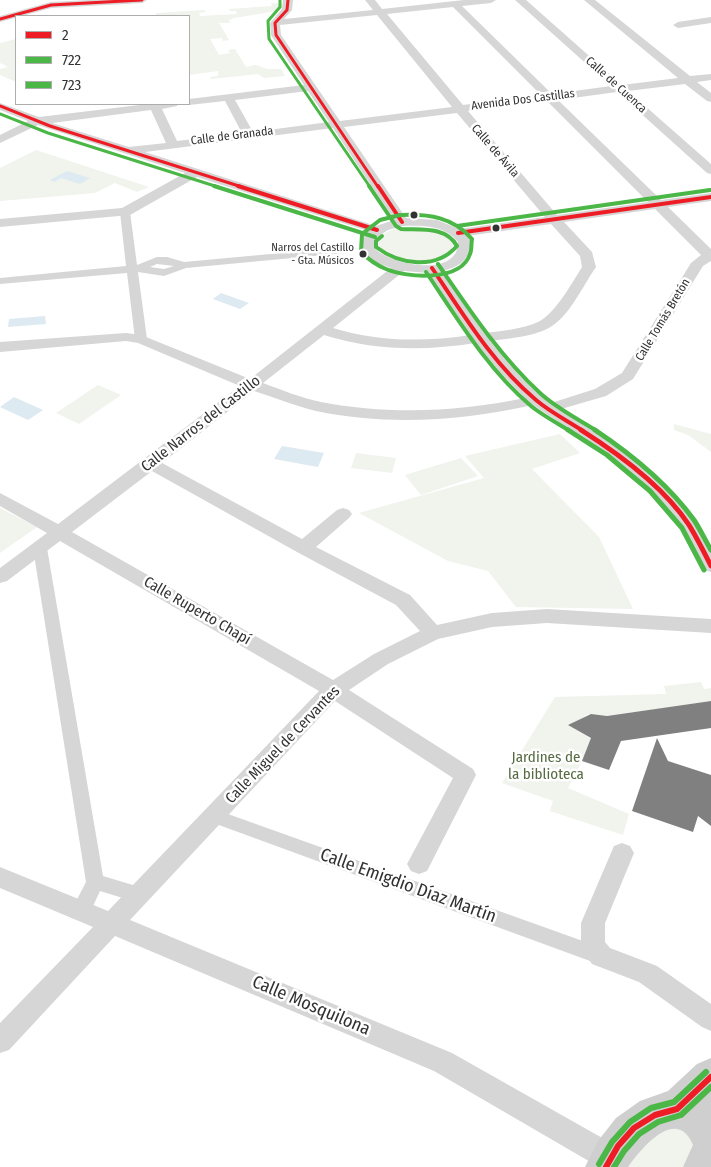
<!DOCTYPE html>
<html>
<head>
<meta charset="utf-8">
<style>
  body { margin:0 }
  #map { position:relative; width:711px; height:1167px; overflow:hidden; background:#fff; font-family:"Fira Sans Condensed",sans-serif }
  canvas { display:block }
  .legend { position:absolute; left:15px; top:15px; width:175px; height:90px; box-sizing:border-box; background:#fff; border:1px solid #adadad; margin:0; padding:6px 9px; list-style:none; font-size:15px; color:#323232 }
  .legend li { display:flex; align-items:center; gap:10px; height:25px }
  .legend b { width:25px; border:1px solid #adadad }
</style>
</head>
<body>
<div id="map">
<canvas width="711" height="1167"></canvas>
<ul class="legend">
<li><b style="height:6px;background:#ee1c25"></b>2</li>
<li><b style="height:6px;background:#4ab747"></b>722</li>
<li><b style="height:6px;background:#4ab747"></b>723</li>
</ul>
</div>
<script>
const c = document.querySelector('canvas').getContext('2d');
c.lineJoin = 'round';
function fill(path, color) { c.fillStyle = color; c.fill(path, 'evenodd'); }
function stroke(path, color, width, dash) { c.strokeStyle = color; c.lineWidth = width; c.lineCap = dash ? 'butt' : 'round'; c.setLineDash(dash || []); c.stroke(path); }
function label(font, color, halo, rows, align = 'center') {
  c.font = font + ' "Fira Sans Condensed",sans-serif'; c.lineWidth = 5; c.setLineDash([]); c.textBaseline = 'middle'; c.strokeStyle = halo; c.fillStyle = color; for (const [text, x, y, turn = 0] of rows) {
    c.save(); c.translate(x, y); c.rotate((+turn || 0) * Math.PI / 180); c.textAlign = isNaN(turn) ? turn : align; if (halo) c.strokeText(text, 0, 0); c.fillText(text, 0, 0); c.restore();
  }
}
fill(new Path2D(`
  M271,3L283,4L281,9L277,11L234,18L229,20L230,23H219L229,40L223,41L222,38L210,39L219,55L230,53L228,50L235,49L246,67L256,65L267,69H281L285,76L264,78L258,74L211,79L210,77L218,76V71L189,75V16L156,15V13L205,10V12L199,13L200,16L237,14L236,11H230L229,9L272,6Z
  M16,39V82L0,75V69L8,67L0,63V43Z
  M36,150L149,187L137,192L115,183L95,193L0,201V168Z
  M417,226C431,228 447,230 453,245L452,250C435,268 392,269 378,247C378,228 403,227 417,226Z
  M98,385L121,395L79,424L56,413Z
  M674,424L711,434V452L688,435L674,430Z
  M560,434L580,453L532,469L599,537L633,609L516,607L488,571L448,561L359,513L484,478L465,456Z
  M356,453L396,458L392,473L351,468Z
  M461,458L478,476L421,495L405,475Z
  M0,508L37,527L0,553Z
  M701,682L704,689L711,688V701L600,717L588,714L570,726L593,740L568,788L629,814L623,835L550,811L553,801L502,783L555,697L666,694L664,686Z
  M674,1127C688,1131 691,1138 695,1151L684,1167H626L653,1135Z`), '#f1f3ed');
fill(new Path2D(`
  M67,171L90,178L80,184L61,178L54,182L50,180Z
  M221,293L249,303L240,309L213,299Z
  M45,316L46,324L8,327L9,319Z
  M14,397L43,410L28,420L0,407Z
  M282,446L324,453L318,467L274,459Z`), '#ddeaf1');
fill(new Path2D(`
  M711,701V728L621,741L609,770L582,761L591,738L568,725L591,714L607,716Z
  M657,738L668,761L711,775V826L698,816L693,832L632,811Z`), '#808080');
fill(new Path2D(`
  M125,209L130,212L137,265L157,257H167L184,262L346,247L351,250L346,253L186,268L164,276L138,272L147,339L141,343L135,339L127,273L0,284V278L126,266L120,212ZM157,264L174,266L164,269L150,267Z
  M40,543L45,545L47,548L103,876L146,889L148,895L146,901L139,903L100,891L88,917L81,919L74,917L71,911L86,882L33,548L35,545Z
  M214,809L608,950L611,956L608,962L601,965L208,821L205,816L208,811Z`), '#d6d6d6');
fill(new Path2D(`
  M90,0H147L142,3L51,8L0,22V16L51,2Z
  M283,0H293L292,10L284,19L373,10L365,0H375L382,9L464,0H496L491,3L462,6L552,94L611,86L515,0H526L622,85L678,78L584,0H595L690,76L711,74V80L697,82L711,93V102L707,101L685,84L628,91L711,164V174L707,173L617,92L558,100L661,200L711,193V201L668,207L711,249V261L703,266L633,379L606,396L561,409L617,445L661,482L694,520L711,549V572L704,570C696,556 690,540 680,527C644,474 586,440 533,405C462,421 388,426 316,411C295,406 274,397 254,391L162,463L302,539L337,510L343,508L349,510L352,514L349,518L316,547L410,595L437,625L492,613L547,609L711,619V633L547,623L492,627L438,639L388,664L349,690L473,769L476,775L427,871L419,874L411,871L407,864L453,778L335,701L130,920L452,1053L620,1148L624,1158L620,1167H599L434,1071L115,936L9,1050L0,1053V1023L93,927L0,888V867L108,911L319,691L60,541L7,581L0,583V568L47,533L0,506V493L58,524L240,386L138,343L126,341L0,352V342L126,333L141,335L250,379L391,268L372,261L361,250L362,237L368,231L197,177L130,215L0,227V219L122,208L185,173L38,125L0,143V135L28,121L0,110V103L39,117L148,104H178L177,106L162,109L177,141L242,133L225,101L189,105L185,104H189V99L304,85L271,35L270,23L282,9ZM453,7L541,95L463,105L387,14ZM377,15L452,107L340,121L281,35L280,25ZM308,91L329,122L253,132L235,100ZM547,101L648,202L557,215L468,111ZM151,110L166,143L129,147L52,123ZM457,113L545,217L459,229L437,220L406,218L344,127ZM333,128L394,220L376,226L145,152ZM655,209L701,255L691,263L622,373L595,389L551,403C527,387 508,363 490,341C510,338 535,337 552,326C569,315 581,290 592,273L596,267L592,252L564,222ZM551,224L580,256L582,267C572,283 555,314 538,322C522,329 502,331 484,333L441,271C460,267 468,261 472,242L467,236ZM402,226C422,225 445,225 458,242C458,246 457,251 455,254C441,275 391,263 375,249L376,238L388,230ZM404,271L428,273L471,335C424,342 378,342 333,328ZM324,335C375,351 424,351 476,343L499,371L525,398C458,412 388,415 321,402C301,398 282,390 263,383ZM152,471L297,552L396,605L420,631L374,654L333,680L72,532Z
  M711,17V23L678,28L673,25L678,22Z
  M622,843L630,846L634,853L605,923V942L610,948L657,966L711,1004V1031L702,1027L639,982L592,964L584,952L581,944V923L614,846Z`), '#d6d6d6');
fill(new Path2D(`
  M711,1058V1167H683L693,1145C677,1106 642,1147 628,1167H585L598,1141L616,1118L640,1101L668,1091L697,1064Z`), '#cfcfcf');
stroke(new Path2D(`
  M288,0L287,10L275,23L276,35L378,187
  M0,19L51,5L142,0
  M0,106L50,126L242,187`), '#ee1c25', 3);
stroke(new Path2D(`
  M238,186L377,230
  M378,186L402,222
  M458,233L711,197
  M432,268C463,314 493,364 536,400C550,412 568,421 583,431`), '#ee1c25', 4);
stroke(new Path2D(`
  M581,430C619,454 664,487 689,525C697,538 704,552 711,566`), '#ee1c25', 5);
stroke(new Path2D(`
  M606,1167L618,1146L634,1128L655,1115L677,1109L711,1077`), '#ee1c25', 6);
stroke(new Path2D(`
  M280,0V7L268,21L269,39L370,187
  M0,114L48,133L218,187`), '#4ab747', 3);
stroke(new Path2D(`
  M214,186L375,237
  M369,186L396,226L401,229C421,230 446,226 457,246C436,270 400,265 376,247V241L382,236
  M426,272C457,318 488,370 531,406C542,415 557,423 570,431`), '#4ab747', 4);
stroke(new Path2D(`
  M568,430L607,455L650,491L682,528L704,570`), '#4ab747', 5);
stroke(new Path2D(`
  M614,1167L624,1151L639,1134L658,1122L681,1115L711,1087`), '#4ab747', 6);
stroke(new Path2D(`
  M400,215L380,220L362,234L361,252C369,260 376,265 386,269C407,278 461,282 470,254C472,250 471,244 472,239C453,217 429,214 402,215
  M457,226L710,190
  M438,264C469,309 499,355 540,393C556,408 578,419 597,431`), '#4ab747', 4);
stroke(new Path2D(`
  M595,430C631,454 668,484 694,520C700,529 705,540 711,550`), '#4ab747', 5);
stroke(new Path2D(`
  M599,1164L612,1142L630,1122L651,1108L674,1102L706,1072`), '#4ab747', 6);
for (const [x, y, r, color] of [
  [414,215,4.5,"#323232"],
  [496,228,4.5,"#323232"],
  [363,254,4.5,"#323232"]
]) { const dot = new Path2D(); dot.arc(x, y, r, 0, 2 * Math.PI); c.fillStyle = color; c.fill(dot); stroke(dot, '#fff', 2); }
label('11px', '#323232', '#fff', [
  ["Narros del Castillo",354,248],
  ["- Gta. Músicos",354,261]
], 'right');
label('12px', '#323232', '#fff', [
  ["Calle de Cuenca",616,85,42],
  ["Avenida Dos Castillas",523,100,-7],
  ["Calle de Granada",232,136,-7],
  ["Calle de Ávila",495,151,49],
  ["Calle Tomás Bretón",663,320,-59]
]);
label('15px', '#323232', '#fff', [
  ["Calle Narros del Castillo",201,424,-38],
  ["Calle Ruperto Chapí",197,611,30],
  ["Calle Miguel de Cervantes",283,745,-46]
]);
label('15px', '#576b42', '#fff', [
  ["Jardines de",546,758],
  ["la biblioteca",546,775]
]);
label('18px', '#323232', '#fff', [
  ["Calle Emigdio Díaz Martín",408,886,20],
  ["Calle Mosquilona",311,1006,23]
]);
</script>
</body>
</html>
